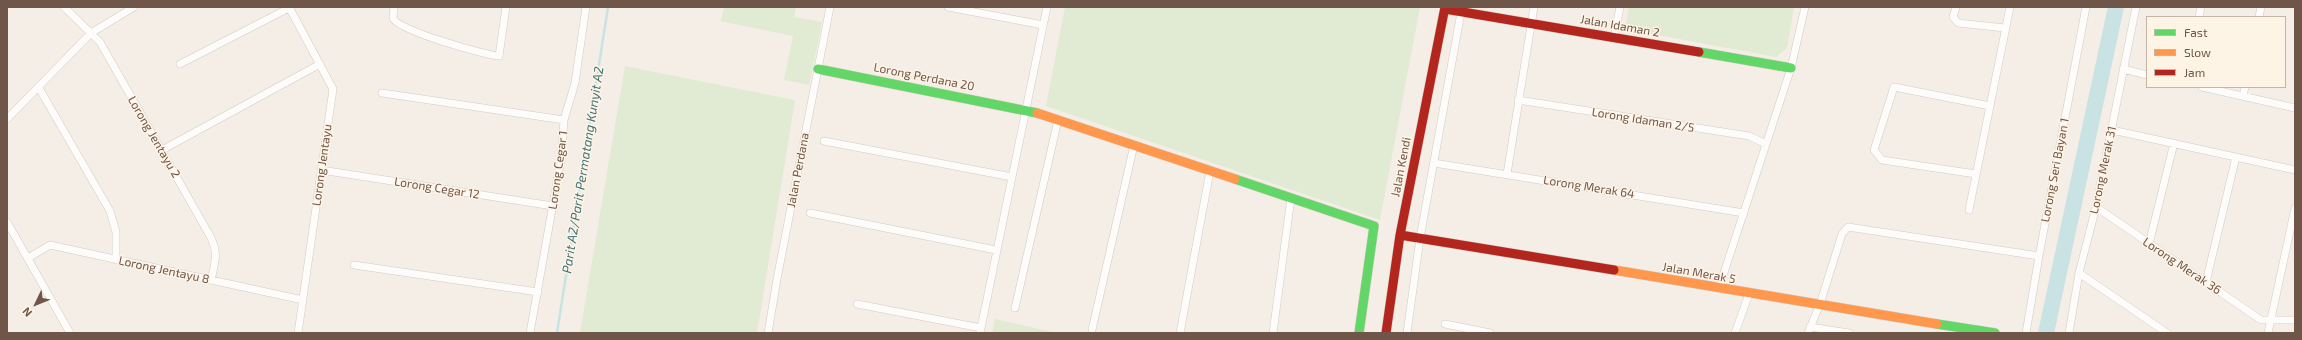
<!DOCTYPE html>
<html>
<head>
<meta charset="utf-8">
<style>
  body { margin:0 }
  #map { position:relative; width:2302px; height:340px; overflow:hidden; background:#f4eee7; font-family:"Exo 2",sans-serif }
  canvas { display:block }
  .frame { position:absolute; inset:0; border:8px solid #705649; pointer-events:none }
  .legend { position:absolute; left:2146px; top:16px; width:140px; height:72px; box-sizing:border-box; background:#fef4e6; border:1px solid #c5b5a7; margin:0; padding:5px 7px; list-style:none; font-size:12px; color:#705649 }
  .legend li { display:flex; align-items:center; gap:8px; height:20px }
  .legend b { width:20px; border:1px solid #c5b5a7 }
  .north { position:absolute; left:16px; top:284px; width:40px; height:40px; -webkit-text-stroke:3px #fef4e6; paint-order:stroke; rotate:227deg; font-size:11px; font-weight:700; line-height:16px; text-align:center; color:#705649 }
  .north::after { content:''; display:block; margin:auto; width:14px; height:18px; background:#705649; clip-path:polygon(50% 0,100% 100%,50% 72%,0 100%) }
</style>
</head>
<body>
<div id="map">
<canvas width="2302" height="340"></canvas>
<div class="frame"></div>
<ul class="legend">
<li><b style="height:5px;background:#63d668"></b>Fast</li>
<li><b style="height:5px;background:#ff974d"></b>Slow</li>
<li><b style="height:5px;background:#b3261e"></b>Jam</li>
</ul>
<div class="north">N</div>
</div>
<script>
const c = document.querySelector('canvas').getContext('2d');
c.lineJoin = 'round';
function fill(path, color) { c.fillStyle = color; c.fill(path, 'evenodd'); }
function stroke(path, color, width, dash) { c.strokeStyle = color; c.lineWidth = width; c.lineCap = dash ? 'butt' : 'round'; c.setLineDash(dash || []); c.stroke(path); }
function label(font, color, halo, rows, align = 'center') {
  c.font = font + ' "Exo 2",sans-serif'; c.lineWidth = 3; c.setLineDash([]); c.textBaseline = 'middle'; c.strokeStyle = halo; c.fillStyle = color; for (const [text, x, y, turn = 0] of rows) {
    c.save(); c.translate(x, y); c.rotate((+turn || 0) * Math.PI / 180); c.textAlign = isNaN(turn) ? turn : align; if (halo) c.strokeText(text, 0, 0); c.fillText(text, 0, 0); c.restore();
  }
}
fill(new Path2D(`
  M724,7H796L794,17L822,22L809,85L784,80L793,36L721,21Z
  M1065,7H1420L1380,220L1046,106Z
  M1629,7H1794L1787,48L1776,57L1625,29Z
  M625,66L795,100L757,333H580Z
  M995,319L1057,333H992Z`), '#e1ead2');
stroke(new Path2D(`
  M557,333L608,7`), '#c9e2e4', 2.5);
stroke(new Path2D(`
  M2046,333L2116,7`), '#c9e2e4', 16);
const street = new Path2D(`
  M64,7L100,42L210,236C219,253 215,262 211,280
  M289,7L333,89L298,333
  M394,7L393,18C396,30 485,55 499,56L506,7
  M948,7L1043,25
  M1956,7L1953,17L1958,23L2005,28
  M2199,17L2201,7
  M2259,17L2261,7
  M1614,38L1620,7
  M180,64L289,8
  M2123,69L2147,75
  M2202,87L2295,108
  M39,88L110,211L116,232V260
  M382,93L564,120
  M2243,96L2245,87
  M1518,100L1749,136L1766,144
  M7,119L91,33L134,7
  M2112,130L2295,170
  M824,141L1012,177
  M162,150L320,64
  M1434,163L1744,213
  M321,170L553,206
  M1507,174L1534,7
  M1976,174L1882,160L1874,150L1894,87L1990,106
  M2096,207L2261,320H2295
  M1969,210L2010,7
  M810,213L996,250
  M7,222L70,333
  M2149,244L2174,143
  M28,258L50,245L303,300
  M354,265L538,292
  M2079,273L2167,333
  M2206,282L2236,157
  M1719,288L1791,68L1805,7
  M857,304L981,328
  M1015,308L1058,120
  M1445,324L1490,333
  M1810,327L1849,333
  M1092,330L1134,145
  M530,333L561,159L564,120L575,83L586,7
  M768,333L777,279L830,7
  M980,333L1047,7
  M1180,333L1210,171
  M1273,333L1291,198
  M1407,333L1420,238L1462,7
  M1735,333L1749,294
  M1808,333L1820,304L1842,234L1848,227L2039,256
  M2026,333L2039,256L2086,7
  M2069,333L2079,273L2096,207L2136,7
  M2268,333L2295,208`);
const fast = new Path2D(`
  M1699,52L1791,68
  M818,69L1037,113
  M1235,179L1374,226L1359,333
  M1937,324L1995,333`);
const slow = new Path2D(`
  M1037,113L1235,179
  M1614,270L1937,324`);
const jam = new Path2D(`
  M1445,9L1699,52
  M1400,235L1614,270
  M1386,333L1400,235L1445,7`);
stroke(street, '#d2cbc4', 8);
stroke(fast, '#d3cbc4', 10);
stroke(slow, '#d3cbc4', 10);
stroke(jam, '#d3cbc4', 10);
stroke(street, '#fdfcfb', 7);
stroke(fast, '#63d668', 9);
stroke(slow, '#ff974d', 9);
stroke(jam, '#b3261e', 9);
label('12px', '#705649', '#fef4e6', [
  ["Jalan Idaman 2",1620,26,10],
  ["Lorong Perdana 20",924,77,11],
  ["Lorong Idaman 2/5",1643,120,9],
  ["Lorong Jentayu 2",154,137,60],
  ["Lorong Jentayu",322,165,-82],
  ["Jalan Kendi",1401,167,-79],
  ["Lorong Cegar 1",558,170,-82],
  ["Jalan Perdana",798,170,-79],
  ["Lorong Seri Bayan 1",2055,170,-79],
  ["Lorong Merak 31",2103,170,-78],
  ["Lorong Merak 64",1589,187,9],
  ["Lorong Cegar 12",437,188,9],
  ["Lorong Merak 36",2182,266,34],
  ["Lorong Jentayu 8",164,270,12],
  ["Jalan Merak 5",1699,273,10]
]);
label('italic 13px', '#42747b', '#fef4e6', [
  ["Parit A2/Parit Permatang Kunyit A2",583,170,-81]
]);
</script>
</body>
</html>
